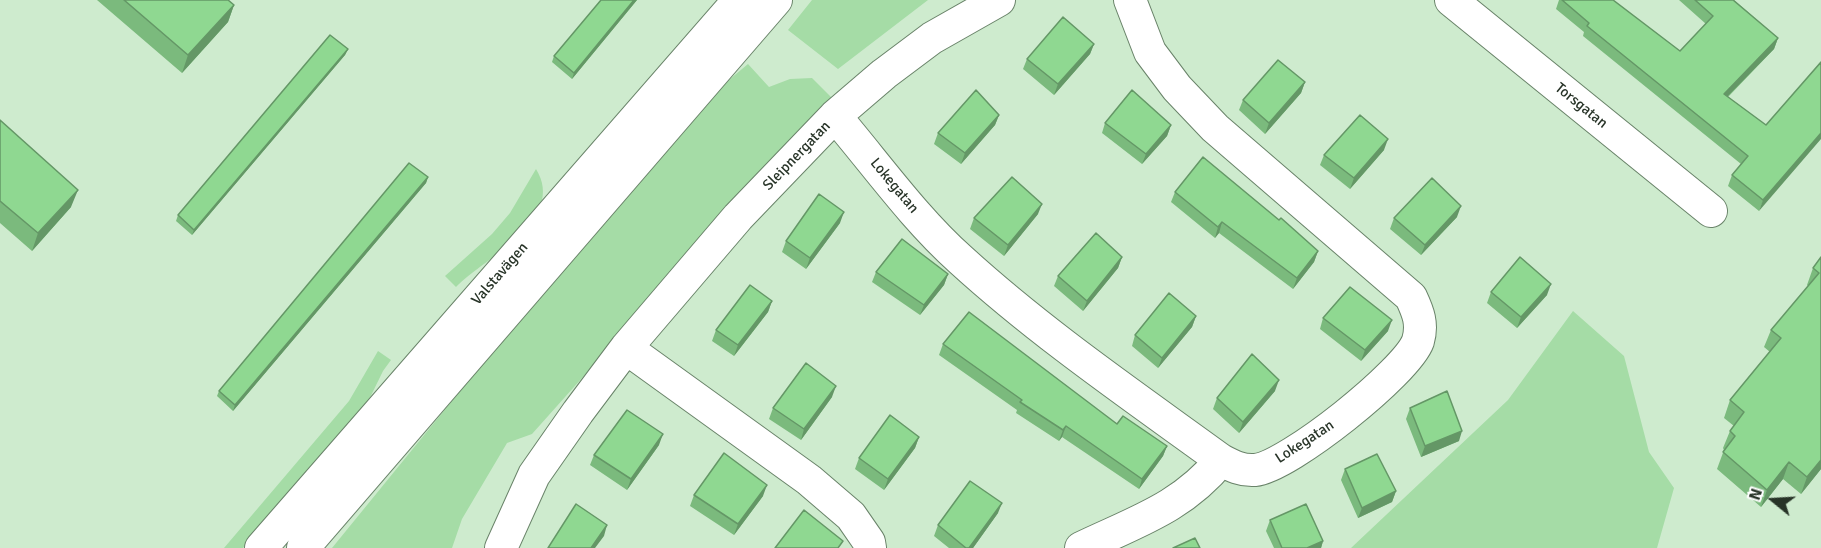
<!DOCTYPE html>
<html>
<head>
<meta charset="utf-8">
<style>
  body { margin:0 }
  #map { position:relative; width:1821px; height:548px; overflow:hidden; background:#ceebce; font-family:Signika,sans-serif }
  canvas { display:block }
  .north { position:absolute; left:1743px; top:470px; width:60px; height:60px; -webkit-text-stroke:4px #fff; paint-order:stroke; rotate:288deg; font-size:16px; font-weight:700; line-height:24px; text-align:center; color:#283428 }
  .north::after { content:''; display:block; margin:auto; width:21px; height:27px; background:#283428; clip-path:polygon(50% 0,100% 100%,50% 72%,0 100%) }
</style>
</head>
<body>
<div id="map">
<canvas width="1821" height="548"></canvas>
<div class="north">N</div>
</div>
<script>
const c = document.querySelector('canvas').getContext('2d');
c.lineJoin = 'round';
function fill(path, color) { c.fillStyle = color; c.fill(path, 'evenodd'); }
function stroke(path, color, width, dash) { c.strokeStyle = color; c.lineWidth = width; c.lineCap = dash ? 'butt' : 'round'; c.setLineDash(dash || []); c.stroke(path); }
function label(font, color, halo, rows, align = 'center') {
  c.font = font + ' Signika,sans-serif'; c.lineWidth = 5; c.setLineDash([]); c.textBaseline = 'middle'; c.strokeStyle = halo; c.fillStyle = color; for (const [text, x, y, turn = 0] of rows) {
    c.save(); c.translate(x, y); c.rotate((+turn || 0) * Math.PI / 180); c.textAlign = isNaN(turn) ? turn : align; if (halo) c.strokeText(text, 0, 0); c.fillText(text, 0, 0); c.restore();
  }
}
fill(new Path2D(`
  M812,0H928L838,69L788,30Z
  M748,64L769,87L790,79L812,78L832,98L532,434L507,443L462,519L452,548H332L681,120Z
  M536,169C567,219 486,257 456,287L445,276L492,234L510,213Z
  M1573,311L1624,356L1649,452L1674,488L1657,548H1351L1508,400Z
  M378,351L391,360L383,371L362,414L243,548H224L349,401Z`), '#a5dca6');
const minor = new Path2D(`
  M1451,0L1711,211
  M835,116C876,164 914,218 961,260C1041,333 1133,396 1221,460C1232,466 1242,471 1255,470C1288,467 1407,372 1418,341C1423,324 1418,312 1411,297L1215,128L1177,88L1150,52L1130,0
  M626,348L809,480L851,516L869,542L870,548
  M261,548L739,0
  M303,548L776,0
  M501,548L534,475L578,412L626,348L738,217L835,116L884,74L932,38L999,0
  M1081,548C1135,522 1182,508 1221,460`);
stroke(minor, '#698369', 34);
stroke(minor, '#fff', 32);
fill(new Path2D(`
  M97,0H228L234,5L228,22L182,73Z
  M601,0H637L572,79L552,62L554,56Z
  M1559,0H1613L1680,51L1706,24L1679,0H1734L1778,38L1774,49L1728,97L1766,125L1821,62L1759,211L1728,186L1732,175L1741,164L1583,36L1584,32L1556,9Z
  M1094,44L1090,54L1054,95L1023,69L1027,59Z
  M348,49L345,55L192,235L176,221L178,215Z
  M1305,82L1301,93L1265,134L1239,110L1243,100Z
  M999,115L995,125L961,164L934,144L938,133Z
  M0,120L71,207L32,251L0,223Z
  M1105,123L1171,125L1167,136L1142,164L1102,133Z
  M1384,150L1350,189L1320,165L1324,155Z
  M428,177L426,183L233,411L217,396L219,391Z
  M1175,192L1318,251L1314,262L1293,289L1219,233L1215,238L1171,202Z
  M1038,214L1004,256L970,229L974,218Z
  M1457,217L1421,255L1390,229L1394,218Z
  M840,223L806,269L782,252L786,241Z
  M1122,257L1118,268L1083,311L1054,286L1058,276Z
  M1821,257V469L1801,494L1783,479L1761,507L1717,469L1724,450L1723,448L1730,431L1734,426L1724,418L1730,400L1770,352L1764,347L1771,330L1808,286L1807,285L1813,268Z
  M876,272L948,274L944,285L920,315L872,282Z
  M1491,292L1547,295L1517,328L1487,303Z
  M772,301L768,312L734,356L712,341L716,330Z
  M1196,316L1192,327L1158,368L1132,346L1135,335Z
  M1323,318L1388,331L1361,361L1320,329Z
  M943,344L1167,446L1163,456L1139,489L1062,437L1059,441L1016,413L1017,410L939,355Z
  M1275,391L1239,433L1213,409L1217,398Z
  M832,397L801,440L769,419L773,408Z
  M1410,408L1459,441L1421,457L1406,419Z
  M919,437L915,448L884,490L855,469L859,458Z
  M659,445L627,490L590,465L594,455Z
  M1345,469L1396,491L1392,502L1358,518L1341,480Z
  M694,495L763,496L734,535L690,506Z
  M998,513L973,548H949L934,536L938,525Z
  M1270,520L1323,541L1321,548H1274L1266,531Z`), '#7bba7d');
fill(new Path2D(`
  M634,0H637L572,79L574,73Z
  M234,5L228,22L182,73L188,55Z
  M1778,38L1774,49L1720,104L1724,94Z
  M1094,44L1090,54L1054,95L1058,84Z
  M348,49L345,55L192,235L194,230Z
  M1305,82L1301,93L1265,134L1269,123Z
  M999,115L995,125L961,164L965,153Z
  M1171,125L1167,136L1142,164L1146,154Z
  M1821,133V139L1759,211L1763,200Z
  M1388,139L1384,150L1350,189L1354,178Z
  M428,177L426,183L233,411L235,405Z
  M78,190L71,207L32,251L38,233Z
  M1042,204L1038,214L1004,256L1008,245Z
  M1461,206L1457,217L1421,255L1425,245Z
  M844,212L840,223L806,269L810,258Z
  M1222,222L1219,233L1215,238L1218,227Z
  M1318,251L1314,262L1293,289L1297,278Z
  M1122,257L1118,268L1083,311L1087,301Z
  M948,274L944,285L920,315L924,305Z
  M1551,284L1547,295L1517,328L1521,317Z
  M772,301L768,312L734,356L738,345Z
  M1196,316L1192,327L1158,368L1162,358Z
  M1392,320L1388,331L1361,361L1365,350Z
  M1279,380L1275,391L1239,433L1243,422Z
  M836,386L832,397L801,440L804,429Z
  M1066,426L1062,437L1059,441L1063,430Z
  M1462,431L1459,441L1421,457L1425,446Z
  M663,434L659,445L627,490L631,479Z
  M919,437L915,448L884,490L888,479Z
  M1167,446L1163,456L1139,489L1142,479Z
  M1821,460V469L1801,494L1807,477Z
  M1789,462L1783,479L1761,507L1767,490Z
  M767,485L763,496L734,535L738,524Z
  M1396,491L1392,502L1358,518L1362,508Z
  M1002,503L998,513L973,548H969Z
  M607,525L604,536L595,548H591Z
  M1323,541L1321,548H1307Z`), '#649766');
const building = new Path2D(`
  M124,0H228L234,5L188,55Z
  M601,0H634L574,73L554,56Z
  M1562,0H1613L1680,51L1713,16L1695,0H1733L1778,38L1724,94L1766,125L1821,62V133L1763,200L1732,175L1748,156L1587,26L1589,23Z
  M1063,17L1094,44L1058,84L1027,59Z
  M330,35L348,49L194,230L178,215Z
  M1278,60L1305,82L1269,123L1243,100Z
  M976,90L999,115L965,153L938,133Z
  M1132,90L1171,125L1146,154L1105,123Z
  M1360,115L1388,139L1354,178L1324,155Z
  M0,120L78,190L38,233L0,201Z
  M1203,157L1279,220L1281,218L1318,251L1297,278L1222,222L1218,227L1175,192Z
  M409,163L428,177L235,405L219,391Z
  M1012,177L1042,204L1008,245L974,218Z
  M1432,178L1461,206L1425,245L1394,218Z
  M819,194L844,212L810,258L786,241Z
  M1096,233L1122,257L1087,301L1058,276Z
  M902,239L948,274L924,305L876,272Z
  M1520,257L1551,284L1521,317L1491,292Z
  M1821,257V460L1807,477L1789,462L1767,490L1723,452L1735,436L1730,431L1744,412L1730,400L1781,338L1771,330L1819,273L1813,268Z
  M750,285L772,301L738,345L716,330Z
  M1350,287L1392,320L1365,350L1323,318Z
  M1169,293L1196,316L1162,358L1135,335Z
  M969,312L1117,424L1123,416L1167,446L1142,479L1066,426L1063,430L1020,402L1022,400L943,344Z
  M1252,354L1279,380L1243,422L1217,398Z
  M806,363L836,386L804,429L773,408Z
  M1447,391L1462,431L1425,446L1410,408Z
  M627,410L663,434L631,479L594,455Z
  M890,415L919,437L888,479L859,458Z
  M724,453L767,485L738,524L694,495Z
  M1377,454L1396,491L1362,508L1345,469Z
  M970,481L1002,503L969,548H966L938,525Z
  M576,504L607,525L591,548H548Z
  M1306,504L1323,541L1307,548H1282L1270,520Z
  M804,510L843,541L838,548H775Z
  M1195,538L1200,548H1173Z`);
fill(building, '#8fd891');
stroke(building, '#649766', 1.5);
label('15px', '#283428', '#fff', [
  ["Torsgatan",1581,106,39],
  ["Sleipnergatan",797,156,-46],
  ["Lokegatan",894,186,50],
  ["Valstavägen",500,274,-49],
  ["Lokegatan",1305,442,-33]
]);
</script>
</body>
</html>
